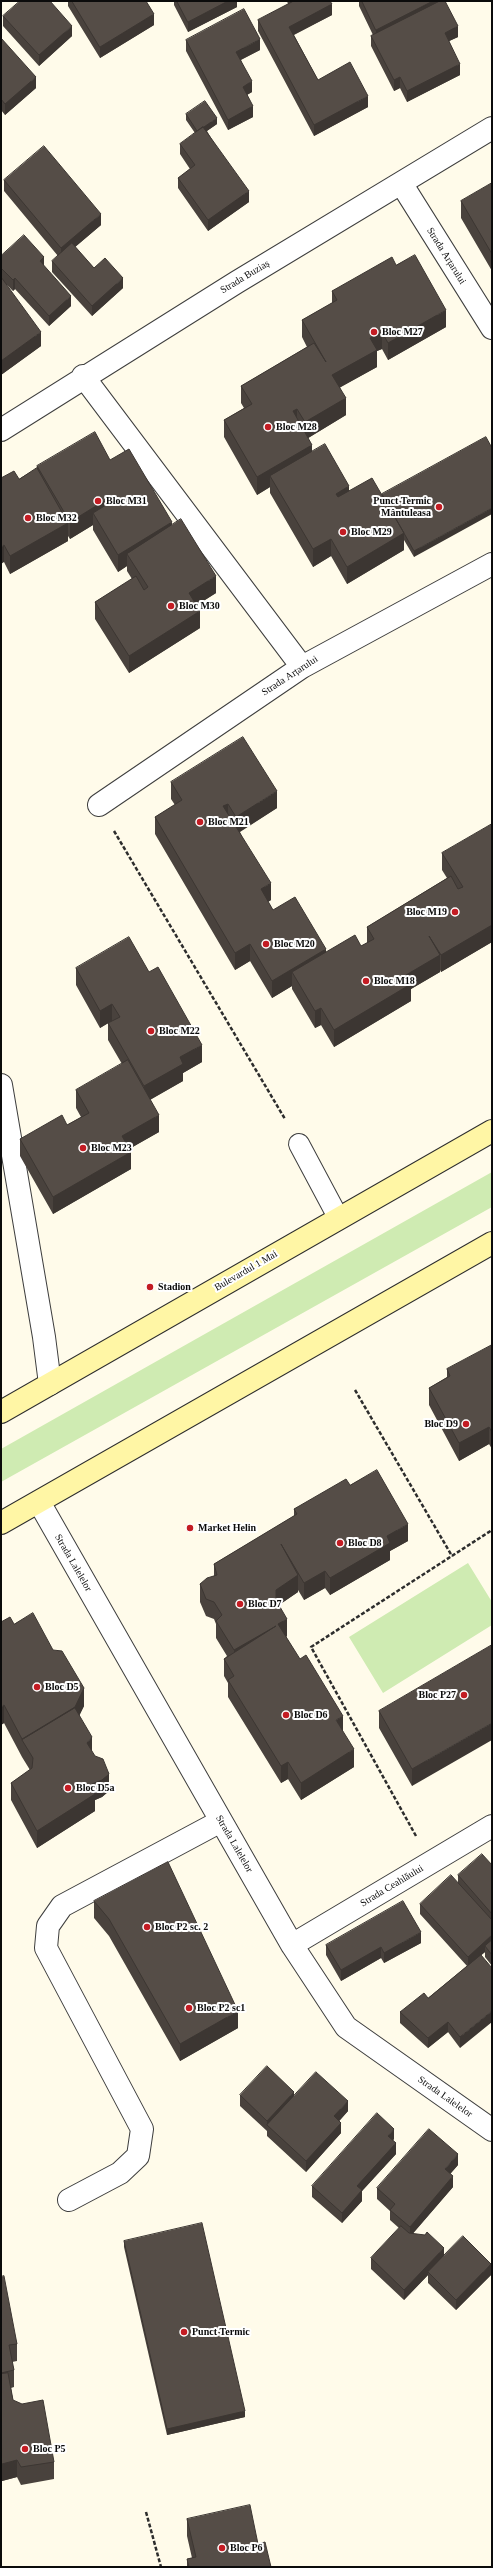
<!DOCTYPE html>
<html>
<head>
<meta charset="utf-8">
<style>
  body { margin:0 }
  #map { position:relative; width:493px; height:2568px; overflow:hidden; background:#fffbea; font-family:Georgia,serif }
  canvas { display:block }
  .frame { position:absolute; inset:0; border:2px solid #0b0b0b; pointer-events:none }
</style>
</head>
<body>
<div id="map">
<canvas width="493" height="2568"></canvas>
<div class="frame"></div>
</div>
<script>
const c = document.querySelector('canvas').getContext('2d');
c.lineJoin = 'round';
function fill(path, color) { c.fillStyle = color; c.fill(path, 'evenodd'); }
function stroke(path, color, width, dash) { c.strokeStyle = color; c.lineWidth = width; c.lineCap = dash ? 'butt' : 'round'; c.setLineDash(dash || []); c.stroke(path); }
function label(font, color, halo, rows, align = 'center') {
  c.font = font + ' Georgia,serif'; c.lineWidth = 4; c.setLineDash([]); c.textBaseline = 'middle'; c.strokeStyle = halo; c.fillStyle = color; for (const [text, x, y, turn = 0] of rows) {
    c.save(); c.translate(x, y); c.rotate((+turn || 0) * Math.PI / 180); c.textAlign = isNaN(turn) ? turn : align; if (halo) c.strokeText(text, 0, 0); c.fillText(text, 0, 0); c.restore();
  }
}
fill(new Path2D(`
  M492,1172V1207L1,1482V1449Z
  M468,1563L492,1602V1625L383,1693L349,1637Z`), '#cfebb2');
const lane = new Path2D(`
  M299,1144L339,1219`);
const street = new Path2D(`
  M401,183L492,328
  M83,376L302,667
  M1,430L237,282L492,128
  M99,805L302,667L492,564
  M1,1085L44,1337L50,1384
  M39,1502L292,1945L346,2027L492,2130
  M292,1945L492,1826
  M69,2200L120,2173L138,2156L142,2129L46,1948L48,1926L62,1906L221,1821`);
const secondary = new Path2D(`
  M1,1412L492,1131
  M1,1523L492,1243`);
stroke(lane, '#3e3e3e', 22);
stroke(street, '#3e3e3e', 24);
stroke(secondary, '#2d2d2d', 24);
stroke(new Path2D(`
  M114,831L285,1119
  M355,1390L452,1556
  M416,1836L311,1647L492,1530
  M146,2512L161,2567`), '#2d2d2d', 2.5, [4, 2]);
stroke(lane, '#fff', 20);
stroke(street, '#fff', 22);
stroke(secondary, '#fff6a5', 22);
fill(new Path2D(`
  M68,1H146L154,25L100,58L68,6Z
  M174,1H237V7L188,32L174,5Z
  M287,1H330L332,15L294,35L318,80L368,107L314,136L258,31V20L288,4Z
  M359,1H445L458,37L449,41L460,75L407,102L400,88L394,91L371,46V36L373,35L359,6Z
  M3,16L72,36L39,66L3,26Z
  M1,38L36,88L5,115L1,110Z
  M186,40L260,50L241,60L252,92L247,95L253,117L228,130L186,51Z
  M186,114L217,124L207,131L249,202L208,231L178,188V178L190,169L180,154V144L195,133L186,120Z
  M4,180L101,225L75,247L94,268L123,288L92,316L52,272V261L58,256L4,191Z
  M492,183V271L461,218V201Z
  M1,256L44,266L71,306L49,326L15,289L13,291L5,283L41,346L1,375Z
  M396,265L446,327L388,360L382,349L377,351V367L340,387L346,415L308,438L312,451L349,491L382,495L486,437L414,557L404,540V550L347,584L331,556L313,567L270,493V487L257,495L224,437V420L244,408L241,403V386L307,347L302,337V320L332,303V291Z
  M110,460L172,525L216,593L197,605L200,628L129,673L95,619V602L132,579L127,571V566L118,572L93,530V525L70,539L68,536V541L10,574L4,562L1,478L19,479L37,468V466Z
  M171,782L277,808L240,832L271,900L268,902L273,910L326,952L361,946L367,943V927L447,878L442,870V853L492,824V942L441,972L440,970V972L411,989V1001L334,1047L321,1025L315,1028L292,989V986L272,998L250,961L235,970L155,834V817L175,805L171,799Z
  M76,968L149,972L202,1062L183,1073V1081L150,1100L159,1132L129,1149L131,1169L53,1214L20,1156V1139L67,1125L81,1117L76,1108V1090L122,1064L108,1040V1023L100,1028L76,985Z
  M492,1345V1449L489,1444L459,1461L429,1405V1388L447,1377V1369Z
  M350,1485L408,1541L390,1551V1560L330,1595L325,1588L304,1600L298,1590V1592L279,1605L287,1636L286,1637L343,1732L354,1767L301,1800L288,1779L281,1783L228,1697V1683L224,1676V1659L227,1656L216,1638V1624L214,1619L206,1616L200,1602V1584L214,1576V1564L294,1516V1509Z
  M14,1624L53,1650L84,1706L79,1715L92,1752L109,1791L102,1797L95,1800V1811L37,1848L11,1800V1783L30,1770L22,1757L4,1723L1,1725Z
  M492,1645L412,1786L379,1728V1711Z
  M492,1865V1966L485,1957V1952L481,1955L460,2048L448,2032L428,2048L400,2023V2012L428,1998L467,1966L420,1914V1904L458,1884V1875Z
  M94,1901L238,2028L180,2061L109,1936L94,1918Z
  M421,1943L384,1963L381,1958L341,1981L326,1955V1945Z
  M240,2095L294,2096L348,2111L339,2121L341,2133L306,2172L267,2136V2131L240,2106Z
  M394,2139L393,2141L396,2154L362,2191V2201L342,2223L312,2197V2186Z
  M458,2165L450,2174L453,2187L413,2233L444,2256L491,2275L456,2310L428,2283V2275L404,2300L371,2269V2258L399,2228L390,2220V2211L377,2199V2188Z
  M124,2241L245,2417L167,2435L124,2247Z
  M1,2277L17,2344V2361L12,2362L14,2370V2387L11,2388L13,2400L54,2462V2479L21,2485L17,2477L2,2481H1Z
  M187,2519L258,2544L271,2567H187V2559L192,2558L187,2536Z`), '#49423d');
fill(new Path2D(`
  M228,1H237V7L188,32V22Z
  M433,1H443L376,40V30Z
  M332,4V15L289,37V27Z
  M154,14V25L100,58V47Z
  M72,26V36L39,66V55Z
  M458,26V37L445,43V33Z
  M260,39V50L236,62V52Z
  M460,64V75L407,102V91Z
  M36,77V88L5,115V104Z
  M400,77V88L394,91V80Z
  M252,81V92L243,97V87Z
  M368,96V107L314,136V125Z
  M253,106V117L228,130V120Z
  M217,118V124L198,137V131Z
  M249,191V202L208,231V220Z
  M101,214V225L61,259V248Z
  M44,257V267L40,261Z
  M15,278V289L13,291V280Z
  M123,278V288L92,316V306Z
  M71,296V306L49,326V316Z
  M446,310V327L388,360V343Z
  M41,332V346L1,375V361Z
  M382,332V349L377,351V367L332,392V375L370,338Z
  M346,398V415L305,440V422Z
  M297,409V426L293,411Z
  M312,445V462L270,476V487L257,495V477Z
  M349,486V503L336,511V494Z
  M104,501V518L93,513V525L70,539V522Z
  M492,508V514L414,557V551Z
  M172,522V539L127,554V566L118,572V555Z
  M68,523V541L10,574V556Z
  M404,533V550L347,584V567Z
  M331,539V556L313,567V549Z
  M4,545V562L1,564V547Z
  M216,576V593L189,610V593Z
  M200,611V628L129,673V656Z
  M277,791V808L236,834V817Z
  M228,804V821L223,806Z
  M271,883V900L261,906V889Z
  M492,925V942L441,972V955Z
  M250,944V961L235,970V953Z
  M326,949V966L292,972V986L272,998V981Z
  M440,955V972L411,989V1001L334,1047V1030L406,975Z
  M112,1004V1021L100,1028V1011Z
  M321,1008V1025L315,1028V1011Z
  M202,1045V1062L183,1073V1081L144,1103V1086L180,1057Z
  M159,1115V1132L122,1153V1136Z
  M131,1152V1169L53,1214V1197Z
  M489,1427V1444L459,1461V1443Z
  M408,1524V1541L390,1551V1560L330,1595V1578L387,1536Z
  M325,1571V1588L304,1600V1583Z
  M298,1575V1592L276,1607V1590Z
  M287,1619V1636L278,1641V1624Z
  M276,1626L234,1668V1650Z
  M84,1688V1706L75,1725L22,1740V1757V1739Z
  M4,1705V1723L1,1725V1707Z
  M343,1716V1733L336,1720Z
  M492,1723V1740L412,1786V1769Z
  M92,1737V1754L87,1743Z
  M354,1749V1767L301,1800V1783Z
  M288,1762V1779L281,1783V1766Z
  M109,1774V1791L102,1797L95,1800V1811L37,1848V1831L92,1784Z
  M421,1932V1943L384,1963V1953Z
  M492,1935V1945L485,1946V1952L468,1967V1957Z
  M381,1947V1958L341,1981V1970Z
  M238,2011V2028L180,2061V2044Z
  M492,2011V2022L460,2048V2037Z
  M448,2022V2032L428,2048V2038Z
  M294,2092V2102L267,2125V2131V2121Z
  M348,2101V2111L334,2127V2116Z
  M341,2123V2133L306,2172V2161Z
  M394,2129V2139L388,2146V2136Z
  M396,2143V2154L362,2191V2201L342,2223V2213L357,2186Z
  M458,2154V2165L445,2180V2169Z
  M453,2176V2187L410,2237V2227Z
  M444,2248V2258L428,2272V2275L404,2300V2290Z
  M491,2264V2275L456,2310V2300Z
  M245,2411V2417L167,2435V2429Z
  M17,2460V2477L2,2481H1V2464H2Z`), '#3c3632');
const building = new Path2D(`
  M20,1H50L72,26L39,55L3,16Z
  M72,1H146L154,14L100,47Z
  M177,1H228L188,22Z
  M294,1H330L332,4L289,27L318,80L350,62L368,96L314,125L258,20Z
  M362,1H433L376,30Z
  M440,1H445L458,26L445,33L460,64L407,91L400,77L394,80L371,36Z
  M244,9L260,39L236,52L252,81L243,87L253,106L228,120L186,40Z
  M1,38L36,77L5,104L1,99Z
  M205,101L217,118L204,127H203L197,131L186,114Z
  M203,127L249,191L208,220L178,178L195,165L180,144Z
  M44,146L101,214L61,248L4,180Z
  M492,183V254L461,201Z
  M24,235L44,257L40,261L71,296L49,316L15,278L13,280L1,268V256Z
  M72,243L94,268L105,258L123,278L92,306L52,261Z
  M415,255L446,310L388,343L382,332L370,338L377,350L332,375L346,398L305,422L297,409L293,411L312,445L257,477L224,420L252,404L241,386L314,343L326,362L302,320L337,300L332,291L392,257L396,265Z
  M1,277L41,332L1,361Z
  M95,432L110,460L129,449L172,522L118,555L93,513L106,505L104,501L70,522L37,466Z
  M486,437L492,448V508L414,551L382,494Z
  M325,444L349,486L336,494L338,497L372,478L404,533L347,567L331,539L313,549L270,476Z
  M37,468L68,523L10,556L4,545L1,547V478L14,471L19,479Z
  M181,519L216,576L189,593L200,611L129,656L95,602L136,576L144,590L148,587L127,554Z
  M243,737L277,791L236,817L228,804L223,806L271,883L261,889L273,910L295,897L326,949L272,981L250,944L235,953L155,817L182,800L171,782Z
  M492,824V925L441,955L429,936L440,955L406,975L411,984L334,1030L321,1008L315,1011L292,972L355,935L361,946L374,939L367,927L451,876L458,889L463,887L442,853Z
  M129,937L149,972L158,967L202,1045L180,1057L183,1064L144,1086L108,1023L120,1017L112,1004L100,1011L76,968Z
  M128,1060L159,1115L122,1136L131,1152L53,1197L20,1139L62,1115L67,1125L89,1113L76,1090Z
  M492,1345V1432L489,1427L459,1443L429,1388L450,1376L447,1369Z
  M377,1470L408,1524L387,1536L390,1543L330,1578L325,1571L304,1583L281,1544L298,1575L276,1590V1600L287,1619L278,1624L300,1659L306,1655L343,1716L336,1720L354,1749L301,1783L288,1762L281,1766L228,1680L234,1676L224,1659L276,1626L234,1650L216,1621L222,1615L214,1602L206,1599L200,1584L207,1578L217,1575L214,1564L297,1514L294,1509L346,1479L350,1485Z
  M33,1613L53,1650L62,1651L84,1688L75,1707L22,1739L4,1705L1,1707V1622L10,1617L14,1624Z
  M492,1645V1723L412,1769L379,1711Z
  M75,1708L92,1737L87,1743L95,1756L103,1759L109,1774L102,1780L92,1784L95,1794L37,1831L11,1783L32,1768L33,1758L22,1740Z
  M482,1854L492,1865V1914L458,1875Z
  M168,1862L238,2011L180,2044L109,1919L94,1901Z
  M451,1875L492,1920V1935L468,1957L420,1904Z
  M403,1901L421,1932L384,1953L381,1947L341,1970L326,1945Z
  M492,1940V1955L485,1946Z
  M481,1955L492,1968V2011L460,2037L448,2022L428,2038L400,2012L424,1993L428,1998Z
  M267,2066L294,2092L267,2121L240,2095Z
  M316,2072L348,2101L334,2116L341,2123L306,2161L267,2125Z
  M377,2113L394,2129L388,2136L396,2143L357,2186L362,2190L342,2213L312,2186Z
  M429,2129L458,2154L445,2169L453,2176L410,2227L390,2210L395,2204L377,2188Z
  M202,2223L245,2411L167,2429L124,2241Z
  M401,2226L409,2233L425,2235L427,2232L444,2248L404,2290L371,2258Z
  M463,2236L491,2264L456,2300L428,2272Z
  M4,2276L17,2344L9,2345L14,2370L1,2373V2277Z
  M8,2373L13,2400L22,2404L43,2400L54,2462L21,2467L17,2460L2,2464H1V2374Z
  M250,2505L258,2544L265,2542L271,2567H189L187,2559L196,2557L187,2519Z`);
fill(building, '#554d47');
stroke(building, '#3c3632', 1);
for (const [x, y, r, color] of [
  [374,332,4,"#c31c23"],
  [268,427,4,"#c31c23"],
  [98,501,4,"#c31c23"],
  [439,507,4,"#c31c23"],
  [28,518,4,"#c31c23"],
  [343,532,4,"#c31c23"],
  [171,606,4,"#c31c23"],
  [200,822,4,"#c31c23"],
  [455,912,4,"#c31c23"],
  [266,944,4,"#c31c23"],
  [366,981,4,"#c31c23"],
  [151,1031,4,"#c31c23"],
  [83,1148,4,"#c31c23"],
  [150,1287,4,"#c31c23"],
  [466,1424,4,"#c31c23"],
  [190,1528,4,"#c31c23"],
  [340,1543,4,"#c31c23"],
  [240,1604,4,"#c31c23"],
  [37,1687,4,"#c31c23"],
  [464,1695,4,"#c31c23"],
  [286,1715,4,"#c31c23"],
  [68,1788,4,"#c31c23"],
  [147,1927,4,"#c31c23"],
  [189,2008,4,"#c31c23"],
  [184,2332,4,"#c31c23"],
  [25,2449,4,"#c31c23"],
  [222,2548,4,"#c31c23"]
]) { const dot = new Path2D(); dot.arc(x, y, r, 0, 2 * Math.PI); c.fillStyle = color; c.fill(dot); stroke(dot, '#fff', 1.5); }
label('10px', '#0b0b0b', '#fff', [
  ["Strada Arțarului",446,256,58],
  ["Strada Buziaș",245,277,-31],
  ["Strada Arțarului",290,676,-33],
  ["Bulevardul 1 Mai",246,1271,-30],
  ["Strada Lalelelor",73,1563,60],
  ["Strada Lalelelor",234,1844,60],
  ["Strada Ceahlăului",392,1886,-31],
  ["Strada Lalelelor",445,2097,35]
]);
label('bold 10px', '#0b0b0b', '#fff', [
  ["Bloc M27",382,332],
  ["Bloc M28",276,427],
  ["Bloc M31",106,501],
  ["Punct Termic",431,501,"right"],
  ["Mântuleasa",431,513,"right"],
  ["Bloc M32",36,518],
  ["Bloc M29",351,532],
  ["Bloc M30",179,606],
  ["Bloc M21",208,822],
  ["Bloc M19",447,912,"right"],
  ["Bloc M20",274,944],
  ["Bloc M18",374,981],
  ["Bloc M22",159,1031],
  ["Bloc M23",91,1148],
  ["Stadion",158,1287],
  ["Bloc D9",458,1424,"right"],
  ["Market Helin",198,1528],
  ["Bloc D8",348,1543],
  ["Bloc D7",248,1604],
  ["Bloc D5",45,1687],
  ["Bloc P27",456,1695,"right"],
  ["Bloc D6",294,1715],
  ["Bloc D5a",76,1788],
  ["Bloc P2 sc. 2",155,1927],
  ["Bloc P2 sc1",197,2008],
  ["Punct Termic",192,2332],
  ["Bloc P5",33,2449],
  ["Bloc P6",230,2548]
], 'left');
</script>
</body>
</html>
